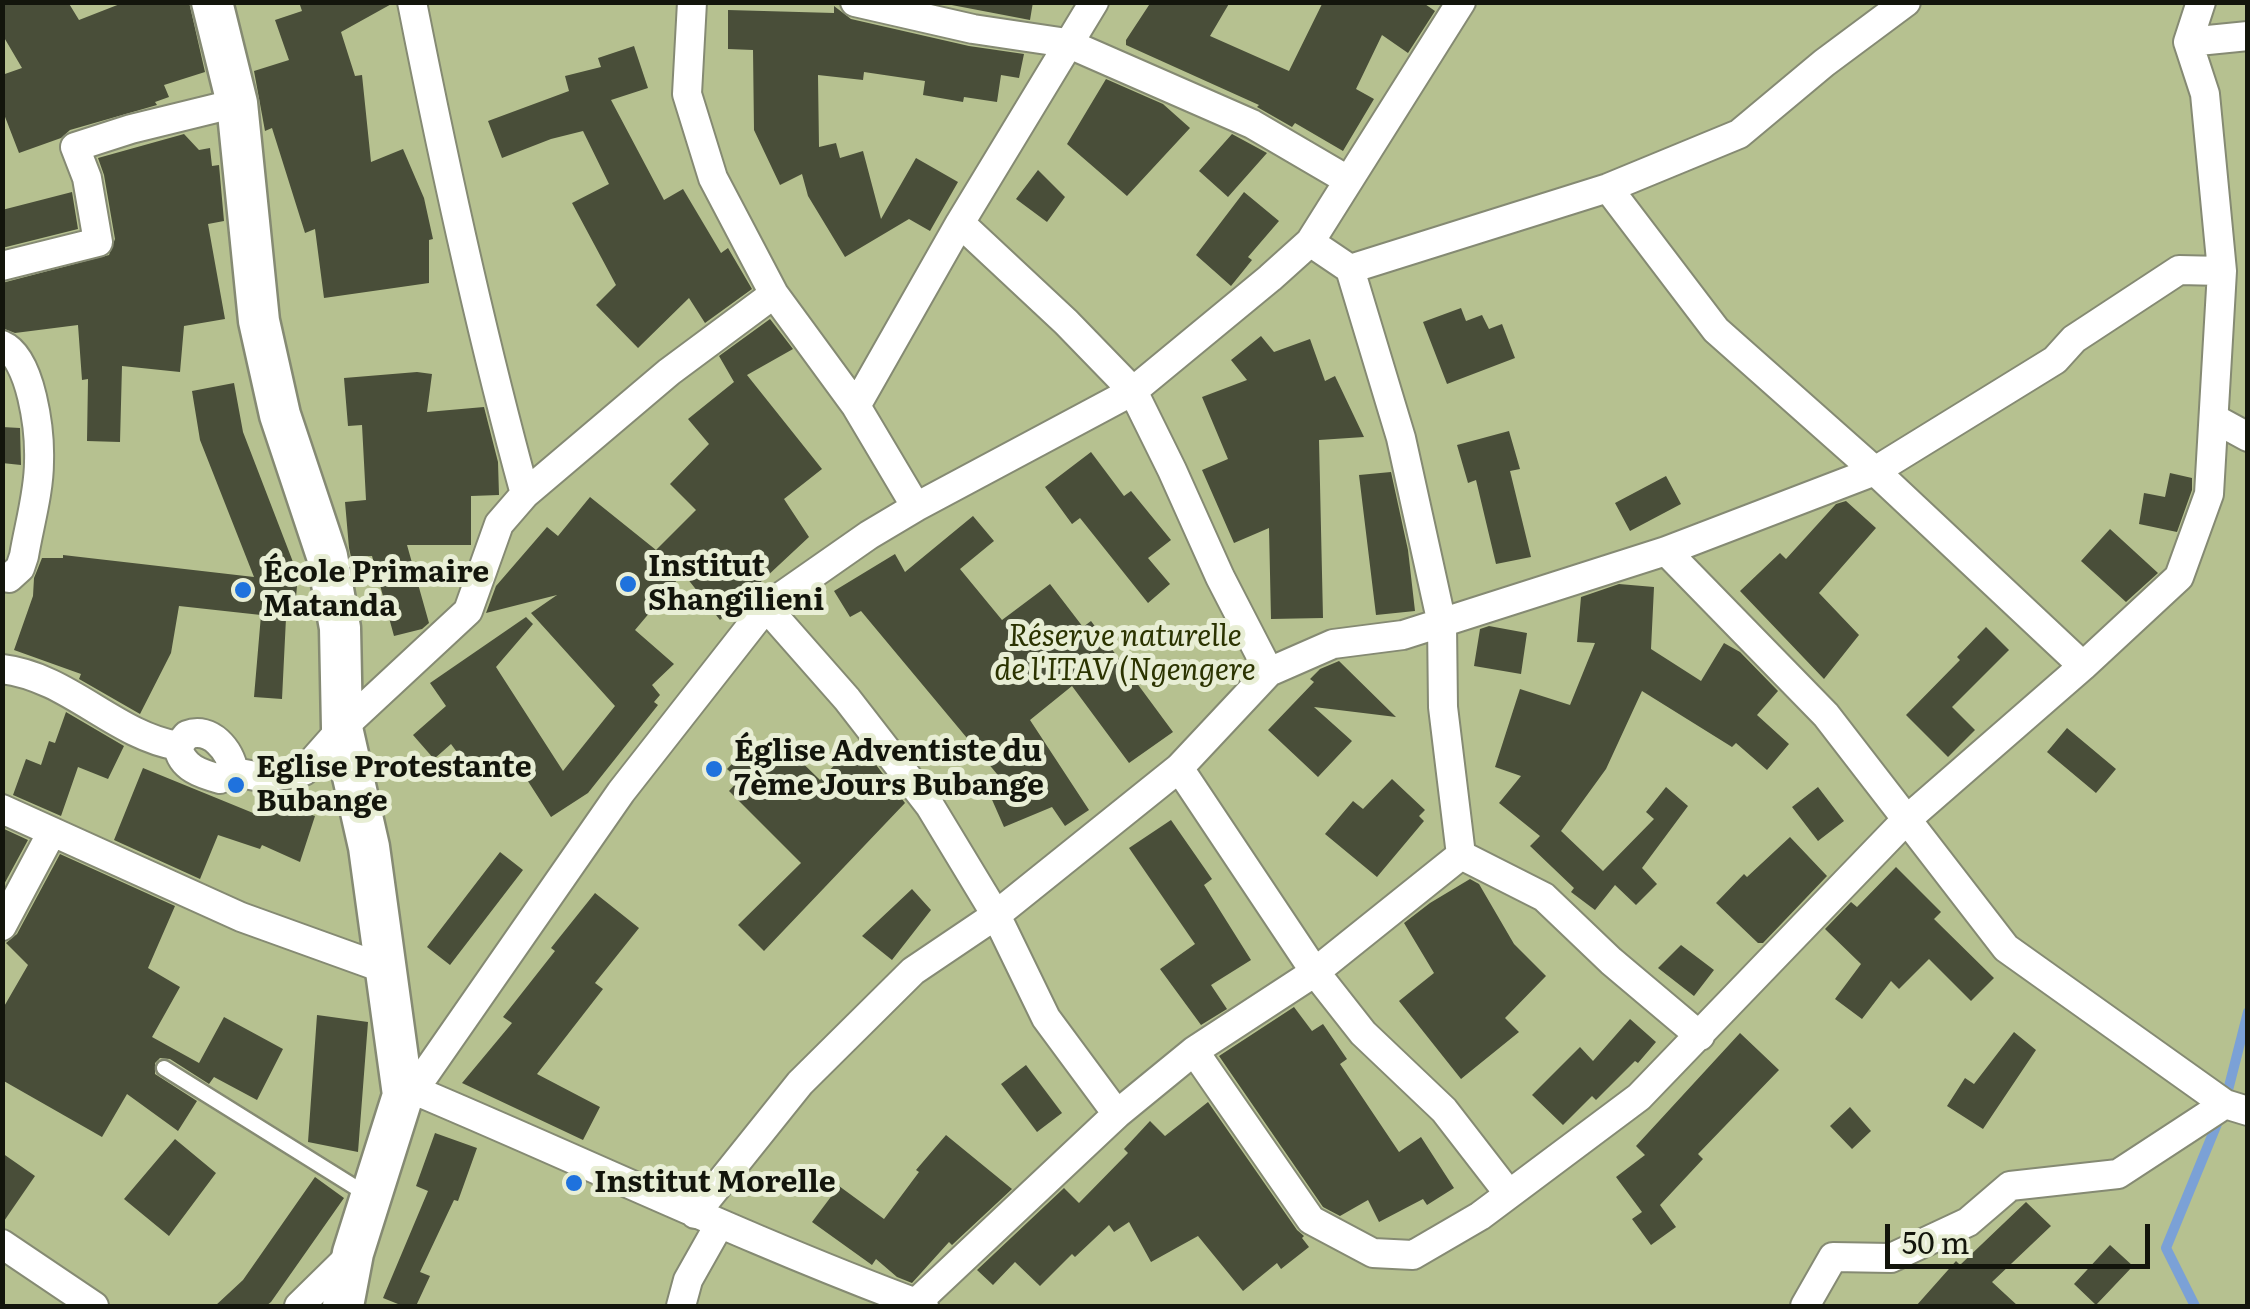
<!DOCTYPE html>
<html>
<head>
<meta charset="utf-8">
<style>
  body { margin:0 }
  #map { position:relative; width:2250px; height:1309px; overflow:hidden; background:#e8eed5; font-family:Literata,serif }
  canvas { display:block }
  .frame { position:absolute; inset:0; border:5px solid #13150c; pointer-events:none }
  .scale { position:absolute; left:1885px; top:1224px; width:265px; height:45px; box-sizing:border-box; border:5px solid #13150c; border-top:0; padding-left:12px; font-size:30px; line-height:35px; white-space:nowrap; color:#13150c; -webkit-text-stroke:8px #e8eed5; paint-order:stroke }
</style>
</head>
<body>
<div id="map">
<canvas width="2250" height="1309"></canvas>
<div class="frame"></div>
<div class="scale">50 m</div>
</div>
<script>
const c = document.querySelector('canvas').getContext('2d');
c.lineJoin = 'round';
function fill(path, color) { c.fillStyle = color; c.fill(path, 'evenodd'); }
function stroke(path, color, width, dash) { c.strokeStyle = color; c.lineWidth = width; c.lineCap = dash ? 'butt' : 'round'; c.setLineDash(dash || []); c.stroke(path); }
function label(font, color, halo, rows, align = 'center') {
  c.font = font + ' Literata,serif'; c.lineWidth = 10; c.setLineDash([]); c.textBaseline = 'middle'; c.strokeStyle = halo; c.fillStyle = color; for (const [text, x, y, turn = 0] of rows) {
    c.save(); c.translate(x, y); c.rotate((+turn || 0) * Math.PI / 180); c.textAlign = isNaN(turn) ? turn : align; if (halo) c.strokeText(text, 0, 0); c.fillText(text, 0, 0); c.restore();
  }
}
fill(new Path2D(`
  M3,3H2247V1306H3Z`), '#b6c190');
stroke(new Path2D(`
  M2226,1098L2248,1012
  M2195,1306L2166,1248L2221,1114`), '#7ba1d6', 10);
fill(new Path2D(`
  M2,2H68L79,20L125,2H189L205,72L164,85L169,97L155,102L157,105L70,130L61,138L19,153L2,109V75L22,68L2,34Z
  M299,2H395L341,32L355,76L362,75L371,162L403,149L424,198L433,239L429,240V283L324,298L315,229L305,233L272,128L265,131L254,71L289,60L275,20L302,11Z
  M936,2H1033L1030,20Z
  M1151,2H1230L1210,36L1289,71L1323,2H1422L1435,11L1408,53L1382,35L1356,89L1374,99L1343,151L1295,123L1292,127L1257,107L1259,105L1126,45V40Z
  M834,6L851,19L969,46L1024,54L1019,78L1001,75L997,102L964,97L963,102L923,95L925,81L864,72L863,80L818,75L819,147L836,143L840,158L863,151L881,219L916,158L958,182L930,231L909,219L845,257L808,196L802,174L780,185L754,130L753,50L728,49V10L834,13Z
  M634,46L648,88L611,100L664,200L683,189L721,253L728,248L752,289L705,323L689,298L638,348L596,305L616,285L572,203L609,184L583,131L551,139L502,158L488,121L569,91L565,76L601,67L598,58Z
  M1106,79L1163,104L1190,128L1127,196L1067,144Z
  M184,134L199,150L210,148L212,166L219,165L224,221L208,224L225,319L184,326L180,372L122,366L120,442L87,441L88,379L82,380L78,325L15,333L2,328V283L109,255L115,239L104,175L98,158Z
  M1232,134L1267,153L1228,197L1199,171Z
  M1038,170L1065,197L1047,222L1016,199Z
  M72,192L78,229L2,248V210Z
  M1244,192L1279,221L1248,257L1252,260L1231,286L1196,255Z
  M1461,308L1466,321L1482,315L1489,329L1502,324L1515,358L1447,384L1423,322Z
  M770,319L793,349L747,375L822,469L784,499L809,537L720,620L683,573L635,630L674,664L652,685L660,695L654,702L658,705L588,793L551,817L513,758L479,782L451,744L434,759L413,735L446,706L430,683L526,617L533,624L496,667L563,771L615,706L531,613L557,595L486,613L496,586L547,527L558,536L590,497L656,550L696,510L670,484L709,444L688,419L734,382L719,356Z
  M1261,336L1274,352L1310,339L1325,381L1335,376L1364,437L1319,440L1323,618L1271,619L1269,528L1234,543L1202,470L1228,459L1202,397L1247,380L1231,360Z
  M417,372L432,374L427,412L484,407L498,462L499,495L471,496V545H407L429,623L422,629L394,636L372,556L351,557L349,548L345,502L366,500L362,425L348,426L344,378Z
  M234,383L243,432L298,575L294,619L286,618L282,699L254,697L261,615L179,606L171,653L140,714L79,679L81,674L14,650L33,596L34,578L42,558H63V555L254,577L200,440L192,391Z
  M2,427L20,428L21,465L2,463Z
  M1509,431L1520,469L1510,471L1531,557L1496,564L1476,480L1468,483L1457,445Z
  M1091,452L1124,496L1131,491L1171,540L1148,558L1170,584L1148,603L1080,518L1072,524L1045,487Z
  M1391,472L1408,550L1415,611L1376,615L1359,475Z
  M2170,473L2192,478V490L2177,532L2139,524L2144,493L2165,497Z
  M1666,476L1681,504L1630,531L1615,503Z
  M1846,501L1876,528L1819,593L1859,635L1824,679L1740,591L1780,553L1786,559L1836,504Z
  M973,516L994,541L960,569L1002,620L1050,584L1083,627L1091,621L1173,732L1129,763L1072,686L1030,720L1089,810L1065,826L1052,807L1004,827L986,786L1002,780L861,611L850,617L834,591L895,554L905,572Z
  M2110,529L2158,573L2126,602L2081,561Z
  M1619,584L1654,587L1651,649L1701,681L1724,643L1740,652L1778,691L1757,715L1789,744L1767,770L1736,743L1732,747L1642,691L1606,769L1561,831L1603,871L1654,819L1646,812L1666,787L1688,806L1642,868L1657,884L1636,905L1615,885L1595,910L1571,892L1574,888L1530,846L1540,836L1499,803L1521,776L1495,767L1520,689L1570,705L1595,643L1577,642L1581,597Z
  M1489,626L1527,633L1521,674L1474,666L1480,629Z
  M1986,627L2009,650L1952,707L1975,730L1948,757L1906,715L1960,660L1957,657Z
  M1339,661L1396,717L1314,707L1352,741L1318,777L1268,730L1314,682L1310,679L1320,669Z
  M66,712L124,746L108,779L78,767L61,816L13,795L26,759L41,765L49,741L55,743Z
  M2067,728L2116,769L2096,793L2047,752Z
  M779,740L820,780L858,741L905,803L764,951L738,925L801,863L729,791L739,780L727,769L750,745L762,757Z
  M143,768L258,815L263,799L315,816L300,862L262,845L260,849L218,835L200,879L114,840Z
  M1392,779L1425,810L1419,816L1424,821L1377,877L1325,834L1353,801L1363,809Z
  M1818,787L1844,821L1818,841L1792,807Z
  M1171,820L1212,879L1204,885L1251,960L1211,985L1227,1009L1201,1025L1160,969L1195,944L1129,848Z
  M2,828L28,840L2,888Z
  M1790,837L1827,876L1763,943H1758L1716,903L1744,874L1747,877Z
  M500,852L523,870L450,965L427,947Z
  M60,854L175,906L148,968L180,987L152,1037L199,1063L224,1017L283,1049L257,1100L214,1077L209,1084L170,1059L160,1058L155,1063V1074L197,1101L178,1131L127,1094L102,1137L2,1080V1010L28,965L6,943L17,934Z
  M1896,867L1941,912L1934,919L1994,978L1971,1001L1929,959L1899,989L1891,981L1862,1019L1835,999L1861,964L1825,929L1851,902L1857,907Z
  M1470,879L1479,884L1514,944L1546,976L1505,1018L1519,1032L1461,1079L1399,1001L1434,973L1404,923L1430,903Z
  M912,889L931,910L892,960L862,936Z
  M595,893L639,928L595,983L603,989L537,1074L600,1107L583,1140L462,1083L512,1023L503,1017L555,951L551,948Z
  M1681,945L1714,970L1694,996L1658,968Z
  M1294,1007L1312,1031L1323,1024L1347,1059L1340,1064L1399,1152L1421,1137L1454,1188L1427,1205L1423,1199L1379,1222L1368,1200L1340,1216L1323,1207L1219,1056Z
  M317,1015L368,1022L358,1152L308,1142Z
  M1630,1019L1656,1042L1638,1063L1635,1061L1596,1100L1592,1096L1563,1125L1532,1095L1580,1047L1593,1061Z
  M2014,1032L2036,1050L1983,1129L1947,1106L1965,1078L1974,1084Z
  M1740,1033L1779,1070L1698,1154L1703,1159L1660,1205L1676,1227L1651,1245L1632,1219L1642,1212L1616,1177L1645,1155L1636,1146Z
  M1026,1065L1062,1113L1037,1132L1001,1084Z
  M1208,1102L1297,1230L1304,1236L1302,1238L1309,1247L1281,1269L1277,1263L1243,1291L1198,1236L1151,1262L1129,1222L1114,1232L1109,1225L1075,1257L1072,1254L1040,1286L1015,1262L993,1285L977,1270L1064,1188L1079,1203L1128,1153L1124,1149L1150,1121L1165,1136Z
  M1850,1107L1871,1131L1852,1149L1830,1126Z
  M435,1133L477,1148L458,1201L454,1200L420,1272L430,1276L416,1306H403L383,1298L428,1191L416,1186Z
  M946,1135L1012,1189L952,1245L949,1242L912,1283L897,1277L876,1259L872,1265L812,1222L839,1186L884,1219L919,1172L916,1170Z
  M175,1139L216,1173L169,1236L124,1199Z
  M2,1153L35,1176L2,1224Z
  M315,1177L344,1198L271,1302L266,1306H215L243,1280Z
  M2026,1202L2051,1226L1992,1282L2018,1306H1916L1956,1261L1960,1265Z
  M2110,1245L2133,1266L2096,1305L2074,1284Z`), '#494e39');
const lane = new Path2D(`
  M164,1068L366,1194`);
const street = new Path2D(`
  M412,2C445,169 480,330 525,494
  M692,2L687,94L713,178L774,294L856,406L916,507
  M855,2L973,29L1067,43L1252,124L1346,179
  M2188,42L2248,36
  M1608,188L1716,330L1875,471L2083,666
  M1310,242L1350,269L1608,188L1739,134L1824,63L1906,2
  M2,266L98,242L87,178L75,147L131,129L237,103
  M1350,269L1401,438L1442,624L1443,707L1461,855
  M2,345C32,358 40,432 39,462C39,492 29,526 24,556L20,568L9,578L2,577
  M856,406L960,223L1094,2
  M2215,419L2248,437
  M1666,551L1826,715L2006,948L2225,1104L2248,1111
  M766,607L847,699L930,806L996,915L1046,1018L1117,1114
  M2,669C69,677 114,735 178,746
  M1269,672L1333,644L1403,635L1666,551L1875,471L2055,360L2074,339L2179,270L2222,271
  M178,746C181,768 202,774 220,779L234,772L266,778L304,771L342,728L468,611L499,524L525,494L669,372L774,294
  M178,746L187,735C211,726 230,750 234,772
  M1179,768L1315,972L1363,1033L1444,1110L1509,1194
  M2,809L241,917L388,970
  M1461,855L1544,897L1611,961L1700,1036
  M2,926L52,832
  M1194,1051L1311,1220L1373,1253L1413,1255L1480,1216L1639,1097L1905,821L2083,666L2179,577L2209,494L2222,271L2205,94L2188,42L2201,2
  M414,1090C585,1162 751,1242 924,1306
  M403,1095L414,1090L621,792L766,607L869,535L916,507L1133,391L1270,278L1310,242L1461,2
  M695,1214L800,1083L913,971L996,915L1179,768L1269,672L1220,577L1172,470L1133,391L1066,322L960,223
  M2,1244L94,1306
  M916,1303L1117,1114L1194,1051L1315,972L1461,855
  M299,1306L352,1254
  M681,1306L688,1280L719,1225
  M1805,1306L1833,1257L1891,1258L1968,1222L2010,1186L2118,1174L2225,1104`);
const secondary = new Path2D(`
  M212,2L237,103L259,321L280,415L327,556L340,628L342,728L369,847L403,1095L353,1253L343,1306`);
stroke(lane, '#858a73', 19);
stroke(street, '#858a73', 32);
stroke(secondary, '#858a73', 45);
stroke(lane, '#fff', 14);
stroke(street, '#fff', 28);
stroke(secondary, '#fff', 40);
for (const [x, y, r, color] of [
  [628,584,10,"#1f72dd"],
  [243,590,10,"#1f72dd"],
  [714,769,10,"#1f72dd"],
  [236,785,10,"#1f72dd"],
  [574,1183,10,"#1f72dd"]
]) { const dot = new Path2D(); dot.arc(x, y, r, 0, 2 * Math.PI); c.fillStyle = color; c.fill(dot); stroke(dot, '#e8eed5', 4); }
label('bold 30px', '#13150c', '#e8eed5', [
  ["Institut",648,567],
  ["Shangilieni",648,601],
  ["École Primaire",263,573],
  ["Matanda",263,607],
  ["Église Adventiste du",734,752],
  ["7ème Jours Bubange",734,786],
  ["Eglise Protestante",256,768],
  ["Bubange",256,802],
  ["Institut Morelle",594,1183]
], 'left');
label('italic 30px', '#2b3300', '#e8eed5', [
  ["Réserve naturelle",1125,637],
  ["de l'ITAV (Ngengere",1125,671]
]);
</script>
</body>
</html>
